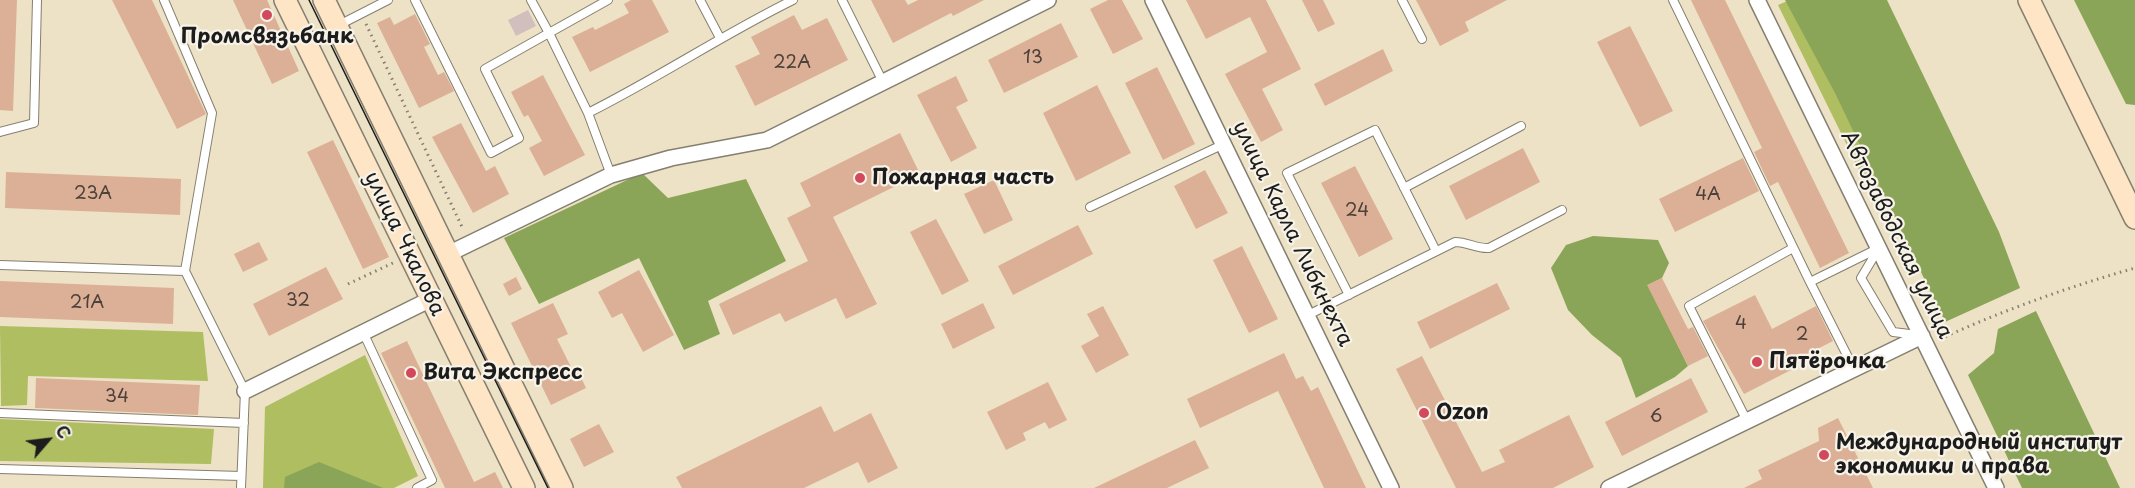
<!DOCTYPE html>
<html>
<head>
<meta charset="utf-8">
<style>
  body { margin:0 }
  #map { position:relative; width:2135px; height:488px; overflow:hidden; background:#ede2c5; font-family:"Playpen Sans",sans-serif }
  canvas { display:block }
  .north { position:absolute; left:18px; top:410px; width:60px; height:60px; -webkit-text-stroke:4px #f7f3e8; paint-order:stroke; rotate:62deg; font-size:16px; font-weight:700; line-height:24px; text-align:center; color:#1c1c1c }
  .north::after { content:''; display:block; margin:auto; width:21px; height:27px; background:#1c1c1c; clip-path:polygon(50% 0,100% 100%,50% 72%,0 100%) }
</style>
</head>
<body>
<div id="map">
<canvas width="2135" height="488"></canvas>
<div class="north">С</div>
</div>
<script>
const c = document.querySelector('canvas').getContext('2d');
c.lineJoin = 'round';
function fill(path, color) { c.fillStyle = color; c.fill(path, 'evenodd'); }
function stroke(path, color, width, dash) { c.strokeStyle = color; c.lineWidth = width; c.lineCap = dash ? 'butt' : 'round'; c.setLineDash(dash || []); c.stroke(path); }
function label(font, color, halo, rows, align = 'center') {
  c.font = font + ' "Playpen Sans",sans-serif'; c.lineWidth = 4.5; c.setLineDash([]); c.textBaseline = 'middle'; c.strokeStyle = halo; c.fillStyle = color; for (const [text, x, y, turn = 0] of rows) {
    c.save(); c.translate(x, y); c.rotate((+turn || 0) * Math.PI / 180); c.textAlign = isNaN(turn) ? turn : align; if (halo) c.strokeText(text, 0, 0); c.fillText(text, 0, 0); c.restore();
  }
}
fill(new Path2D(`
  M528,10L536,26L516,36L508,20Z`), '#d1bfbd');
fill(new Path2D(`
  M1790,0L1898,182L1871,194L1778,5Z
  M0,326L203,332L208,381L28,376L27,405L1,406Z
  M365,355L418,476L394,488H263L265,407Z
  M0,419L214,429L211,464L0,461Z`), '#aebe61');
fill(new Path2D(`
  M1785,0H1887L1999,232L2020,288L1945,322L1835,93Z
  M2074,0H2135V105L2126,104Z
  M642,173L668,198L746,179L786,261L708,301L720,334L684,350L639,258L539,304L504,238Z
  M1593,236L1658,240L1669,263L1662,278L1648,285L1688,366L1675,377L1636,398L1621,358L1592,335L1568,310L1551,268L1566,245Z
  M2036,311L2120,488H2022L1968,375L1994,353L1998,329Z
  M319,462L383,488H284L285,477Z`), '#8aa557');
fill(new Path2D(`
  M0,0H17L13,111L0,110Z
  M112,0H152L206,114L177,129Z
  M233,0H267L299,71L272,84Z
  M631,0H652L669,32L590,72L572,37L593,27L595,30L629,13L624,4Z
  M871,0H905L908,5L918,0H984L953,16L951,13L893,43Z
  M1108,0H1122L1143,39L1113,54L1090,9Z
  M1186,0H1266L1301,69L1262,89L1283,130L1261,142L1225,74L1267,52L1250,17L1206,39Z
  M1302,0H1323L1335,24L1318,32Z
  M1416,0H1507L1465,22L1469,31L1440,46Z
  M1691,0H1725L1849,253L1820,268L1778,182L1770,186L1754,152L1762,148Z
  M415,14L430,44L424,47L438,75L444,72L454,91L419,108L377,23L390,17L394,25Z
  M794,15L802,30L827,18L848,60L755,106L735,66L760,54L751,37Z
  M1061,23L1078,57L1004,93L988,60Z
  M1630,26L1673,111L1640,127L1597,42Z
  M1383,49L1393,71L1325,106L1314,84Z
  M1157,67L1195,144L1163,160L1125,83Z
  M543,75L585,155L544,176L529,148L542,141L528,115L524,117L511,92Z
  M956,76L968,101L956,107L977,148L951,162L917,95Z
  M1097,85L1131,153L1076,181L1043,113Z
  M461,123L486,171L495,166L509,194L473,213L432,137Z
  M900,133L920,174L833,217L877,304L846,319L836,298L785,322L780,313L733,335L719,304L808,261L787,218L811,206L800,183Z
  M333,140L389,257L363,269L307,152Z
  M1523,148L1540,182L1466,220L1449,186Z
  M1743,158L1759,191L1675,232L1659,199Z
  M1355,166L1393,239L1359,257L1321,183Z
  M1205,170L1228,213L1196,229L1174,186Z
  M6,172L181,179L180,215L5,208Z
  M994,180L1013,220L984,234L964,194Z
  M936,219L969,281L942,295L910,232Z
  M1078,225L1093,254L1013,295L998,266Z
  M259,242L268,260L243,272L234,254Z
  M1242,246L1278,319L1249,333L1213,260Z
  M326,267L343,299L269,336L253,304Z
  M639,270L674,335L643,352L622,313L612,318L598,292Z
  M516,277L522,289L509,296L503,284Z
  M1662,278L1688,329L1693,327L1708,356L1688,366L1647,285Z
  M0,281L174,288L173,324L0,317Z
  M1497,283L1510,309L1430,349L1417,322Z
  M1755,295L1772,329L1816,306L1833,341L1788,364L1791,370L1744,394L1703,321Z
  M553,303L568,334L557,339L573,371L577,369L586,388L551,405L511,323Z
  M983,303L995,328L953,349L941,324Z
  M1103,306L1129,355L1096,373L1081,346L1099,336L1087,314Z
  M407,341L474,482L495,472L503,488H445L381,353Z
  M1284,353L1296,379L1303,376L1311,391L1318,387L1366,488H1324L1278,391L1200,428L1187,399Z
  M1422,356L1482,472L1505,462L1499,450L1569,415L1594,467L1553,488H1456L1396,369Z
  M36,378L200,385L198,415L35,408Z
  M1691,378L1708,412L1622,456L1605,422Z
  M1048,382L1067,420L1049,429L1045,422L1023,433L1026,440L1006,450L987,412Z
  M821,406L834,432L871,413L898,468L868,483L858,462L804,488H682L676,477Z
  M1838,418L1873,488H1744L1762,479L1758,470L1819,441L1818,428Z
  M599,424L614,452L584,467L570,439Z
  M1195,440L1209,468L1167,488H1094Z`), '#dcb096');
const service = new Path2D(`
  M164,0L212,113L185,271L245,391L241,488
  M415,0L491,153L519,138L485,69L549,33L531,0
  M700,0L720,38
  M842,0L883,82
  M1402,0L1422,39
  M1673,0L1810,282
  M339,25L388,0
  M588,113L549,33L608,0
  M0,132L34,123L37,0
  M611,175L588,113C658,78 722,35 793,0
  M1404,188L1521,126
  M1090,207L1224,144
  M0,265L185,271
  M1349,295L1287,173L1375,130L1436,251
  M1308,315L1455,242C1468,242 1477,249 1489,248L1562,210
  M363,332L432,480L417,488
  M1854,369L1810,282L1879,248L1861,278L1893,332L1918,335
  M0,413L244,423
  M1747,421L1689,306L1793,248
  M0,469L241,476`);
const minor = new Path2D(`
  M1153,0L1391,488
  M1757,0L1996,488
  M448,254L611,175L671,158L767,140L1048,0
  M245,391L431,299
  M1609,488L1922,336`);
const secondary = new Path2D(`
  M285,0L524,488
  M324,0L562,488
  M2029,0L2135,218`);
stroke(service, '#847f70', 10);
stroke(minor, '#847f70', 18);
stroke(secondary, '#847f70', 24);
stroke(new Path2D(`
  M366,24L463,229
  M348,284L395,262
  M1940,339C2004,310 2068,287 2135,268`), '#847f70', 3, [1.5, 4.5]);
stroke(service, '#fff', 8);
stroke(minor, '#fff', 15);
stroke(secondary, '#fde5c5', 21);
stroke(new Path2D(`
  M309,0L548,488`), '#1c1c1c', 1.5);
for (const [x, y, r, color] of [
  [267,15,6,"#d1495b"],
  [860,178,6,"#d1495b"],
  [1757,362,6,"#d1495b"],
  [411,373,6,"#d1495b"],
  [1424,413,6,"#d1495b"],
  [1824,455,6,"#d1495b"]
]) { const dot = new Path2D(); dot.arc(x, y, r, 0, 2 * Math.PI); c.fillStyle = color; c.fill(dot); stroke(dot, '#f7f3e8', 2); }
label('18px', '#4c413a', null, [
  ["13",1033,58],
  ["22А",792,63],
  ["23А",93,194],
  ["4А",1708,195],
  ["24",1357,211],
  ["32",298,301],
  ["21А",87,303],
  ["4",1741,324],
  ["2",1802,335],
  ["34",117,397],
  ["6",1656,417]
]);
label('bold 21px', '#1c1c1c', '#f7f3e8', [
  ["Промсвязьбанк",267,37,"center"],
  ["Пожарная часть",872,178],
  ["Пятёрочка",1769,362],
  ["Вита Экспресс",423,373],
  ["Ozon",1436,413],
  ["Международный институт",1836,443],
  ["экономики и права",1836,467]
], 'left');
label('21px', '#1c1c1c', '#f7f3e8', [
  ["улица Карла Либкнехта",1292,234,64],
  ["Автозаводская улица",1896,235,64],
  ["улица Чкалова",404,244,64]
]);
</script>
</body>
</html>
